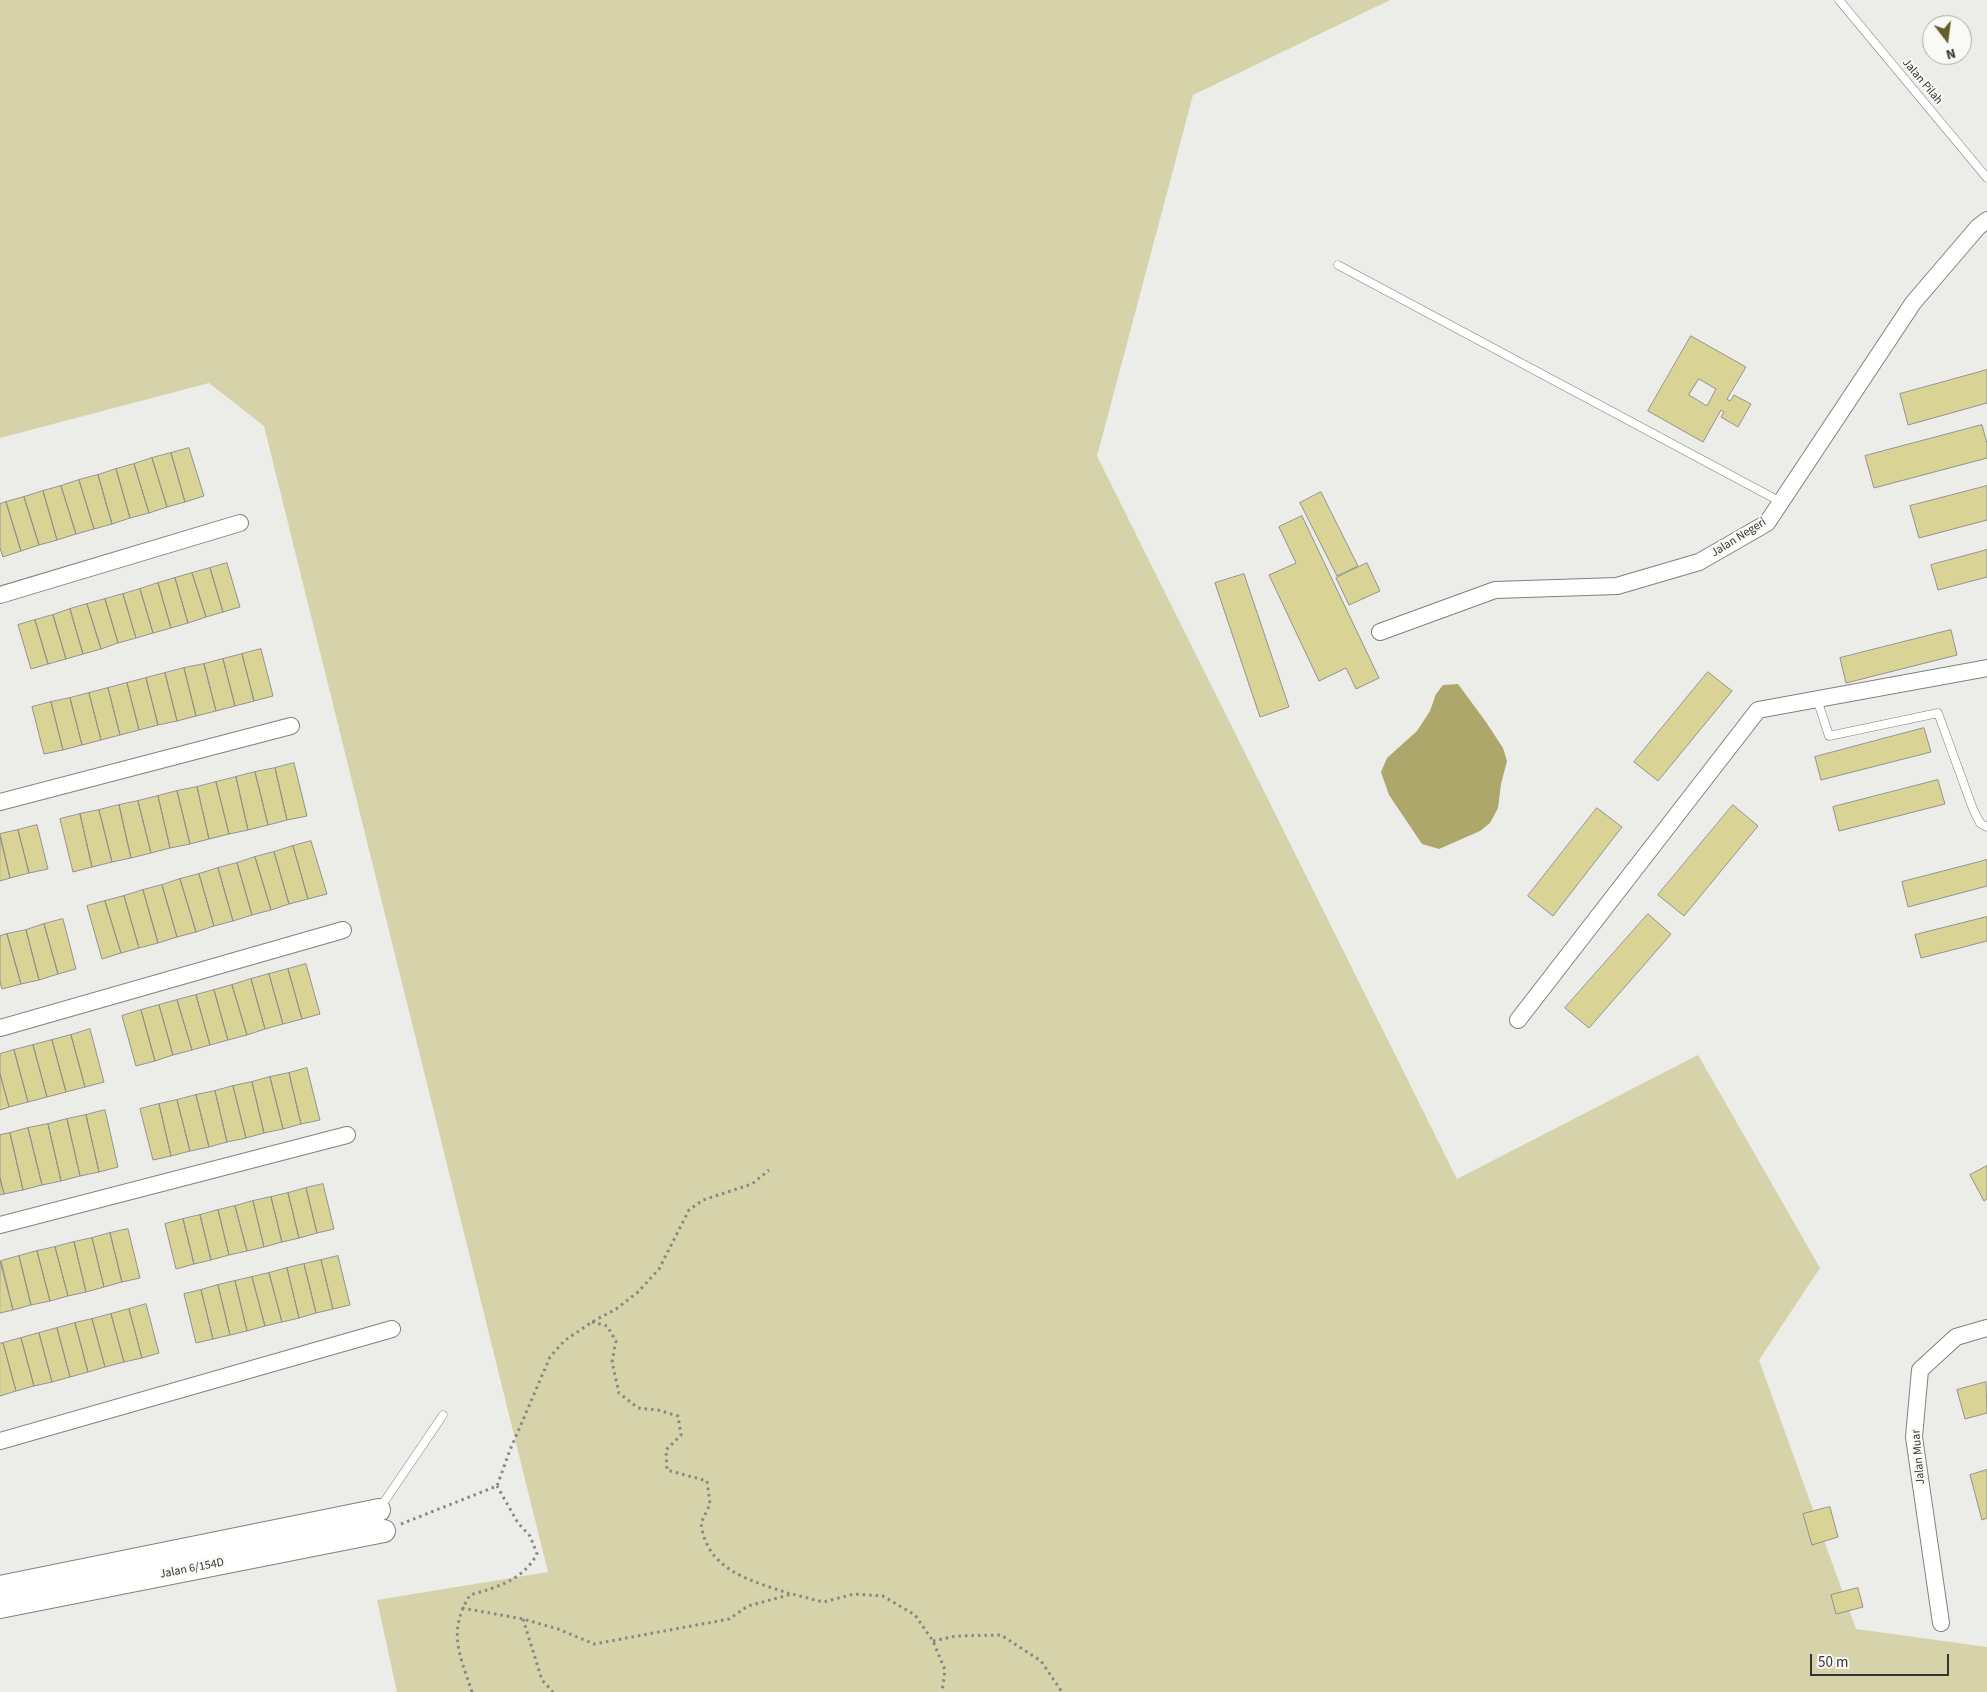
<!DOCTYPE html>
<html>
<head>
<meta charset="utf-8">
<style>
  body { margin:0 }
  #map { position:relative; width:1987px; height:1692px; overflow:hidden; background:#ecece8; font-family:"Source Sans 3",sans-serif }
  canvas { display:block }
  .north { position:absolute; left:1922px; top:15px; width:50px; height:50px; box-sizing:border-box; background:#f9f9f5; border:1px solid #abaaa7; border-radius:50%; rotate:165deg; font-size:14px; font-weight:700; line-height:20px; text-align:center; color:#353433 }
  .north::after { content:''; display:block; margin:auto; width:18px; height:22px; background:#635e2a; clip-path:polygon(50% 0,100% 100%,50% 72%,0 100%) }
  .scale { position:absolute; left:1810px; top:1654px; width:139px; height:22px; box-sizing:border-box; border:2px solid #353433; border-top:0; padding-left:6px; font-size:15px; line-height:18px; white-space:nowrap; color:#353433; -webkit-text-stroke:4px #f9f9f5; paint-order:stroke }
</style>
</head>
<body>
<div id="map">
<canvas width="1987" height="1692"></canvas>
<div class="north">N</div>
<div class="scale">50 m</div>
</div>
<script>
const c = document.querySelector('canvas').getContext('2d');
c.lineJoin = 'round';
function fill(path, color) { c.fillStyle = color; c.fill(path, 'evenodd'); }
function stroke(path, color, width, dash) { c.strokeStyle = color; c.lineWidth = width; c.lineCap = dash ? 'butt' : 'round'; c.setLineDash(dash || []); c.stroke(path); }
function label(font, color, halo, rows, align = 'center') {
  c.font = font + ' "Source Sans 3",sans-serif'; c.lineWidth = 4.5; c.setLineDash([]); c.textBaseline = 'middle'; c.strokeStyle = halo; c.fillStyle = color; for (const [text, x, y, turn = 0] of rows) {
    c.save(); c.translate(x, y); c.rotate((+turn || 0) * Math.PI / 180); c.textAlign = isNaN(turn) ? turn : align; if (halo) c.strokeText(text, 0, 0); c.fillText(text, 0, 0); c.restore();
  }
}
fill(new Path2D(`
  M0,0H1390L1193,95L1097,456L1457,1179L1698,1055L1820,1268L1759,1360L1856,1629L1987,1647V1692H397L377,1600L548,1572L264,426L209,383L0,438Z`), '#d6d2aa');
fill(new Path2D(`
  M1458,684L1486,722L1503,748L1507,761L1501,784L1498,808L1490,823L1480,831L1439,849L1422,844L1389,795L1381,772L1387,758L1417,731L1430,711L1436,694L1443,685Z`), '#ada76c');
const building = new Path2D(`
  M1691,336L1746,367L1727,399L1730,401L1734,395L1751,404L1738,427L1721,417L1724,412L1721,410L1703,442L1648,411ZM1699,379L1716,389L1707,406L1689,395Z
  M1987,370V403L1908,425L1900,394Z
  M1982,425L1987,443V458L1874,488L1865,456Z
  M189,448L204,496L185,502L171,453Z
  M171,453L185,502L167,507L152,458Z
  M152,458L167,507L149,513L134,464Z
  M134,464L149,513L130,518L116,469Z
  M116,469L130,518L112,524L98,475Z
  M98,475L112,524L94,529L79,480Z
  M79,480L94,529L76,534L61,486Z
  M61,486L76,534L57,540L43,491Z
  M1987,486V520L1919,538L1910,506Z
  M43,491L57,540L39,545L24,497Z
  M1321,492L1358,566L1337,576L1300,503Z
  M24,497L39,545L21,551L6,502Z
  M6,502L21,551L3,557L0,548V504Z
  M1302,516L1379,678L1356,689L1346,668L1319,681L1269,575L1296,563L1279,527Z
  M1987,550V577L1938,590L1931,565Z
  M227,563L240,607L223,612L210,568Z
  M1367,563L1380,591L1349,605L1336,578Z
  M210,568L223,612L206,617L192,573Z
  M192,573L206,617L188,623L175,578Z
  M1244,574L1289,707L1260,717L1215,583Z
  M175,578L188,623L171,628L158,583Z
  M158,583L171,628L153,633L140,589Z
  M140,589L153,633L136,638L123,594Z
  M123,594L136,638L118,643L105,599Z
  M105,599L118,643L101,649L87,604Z
  M87,604L101,649L83,654L70,609Z
  M70,609L83,654L66,659L53,615Z
  M53,615L66,659L48,664L35,620Z
  M35,620L48,664L31,669L18,625Z
  M1951,630L1957,655L1846,683L1840,658Z
  M261,649L273,696L254,701L242,654Z
  M242,654L254,701L235,706L223,659Z
  M223,659L235,706L216,711L204,664Z
  M204,664L216,711L196,716L184,668Z
  M184,668L196,716L177,721L165,673Z
  M1708,672L1732,691L1658,781L1634,762Z
  M165,673L177,721L158,725L146,678Z
  M146,678L158,725L139,730L127,683Z
  M127,683L139,730L120,735L108,688Z
  M108,688L120,735L101,740L89,693Z
  M89,693L101,740L82,745L70,698Z
  M70,698L82,745L63,750L51,702Z
  M51,702L63,750L44,754L32,707Z
  M1924,728L1931,752L1821,780L1815,757Z
  M294,763L307,816L287,820L275,768Z
  M275,768L287,820L268,825L255,772Z
  M255,772L268,825L248,830L236,777Z
  M236,777L248,830L229,834L216,782Z
  M1938,780L1945,804L1839,831L1833,807Z
  M216,782L229,834L209,839L197,787Z
  M197,787L209,839L190,844L177,791Z
  M177,791L190,844L170,848L158,796Z
  M158,796L170,848L151,853L138,801Z
  M138,801L151,853L131,858L119,805Z
  M119,805L131,858L112,862L99,810Z
  M1733,805L1758,826L1684,916L1658,895Z
  M1597,808L1622,827L1553,916L1528,896Z
  M99,810L112,862L92,867L80,814Z
  M80,814L92,867L73,872L60,819Z
  M37,825L48,869L29,873L18,830Z
  M18,830L29,873L10,878L0,834Z
  M0,837L10,878L0,881Z
  M311,841L327,894L308,899L293,846Z
  M293,846L308,899L289,904L274,852Z
  M274,852L289,904L271,910L255,857Z
  M255,857L271,910L252,915L237,863Z
  M1987,860V886L1908,907L1902,882Z
  M237,863L252,915L233,921L218,868Z
  M218,868L233,921L214,926L199,874Z
  M199,874L214,926L196,932L180,879Z
  M180,879L196,932L177,937L162,885Z
  M162,885L177,937L158,943L143,890Z
  M143,890L158,943L139,948L124,896Z
  M124,896L139,948L121,953L105,901Z
  M105,901L121,953L102,959L87,906Z
  M1648,914L1671,934L1589,1028L1565,1008Z
  M1987,917V941L1921,958L1915,935Z
  M63,919L76,969L58,974L44,924Z
  M44,924L58,974L39,980L26,930Z
  M26,930L39,980L21,984L7,934Z
  M7,934L21,984L2,989L0,982V936Z
  M306,964L320,1014L302,1019L288,969Z
  M288,969L302,1019L283,1024L269,974Z
  M269,974L283,1024L265,1029L251,979Z
  M251,979L265,1029L247,1035L232,985Z
  M232,985L247,1035L228,1040L214,990Z
  M214,990L228,1040L210,1045L196,995Z
  M196,995L210,1045L192,1050L177,1000Z
  M177,1000L192,1050L173,1055L159,1005Z
  M159,1005L173,1055L155,1061L141,1010Z
  M141,1010L155,1061L136,1066L122,1016Z
  M90,1029L104,1082L85,1087L71,1035Z
  M71,1035L85,1087L66,1092L52,1040Z
  M52,1040L66,1092L47,1097L33,1045Z
  M33,1045L47,1097L28,1102L14,1050Z
  M14,1050L28,1102L9,1107L0,1074V1054Z
  M307,1068L320,1120L301,1124L289,1073Z
  M289,1073L301,1124L283,1129L270,1077Z
  M0,1074L9,1107L0,1110Z
  M270,1077L283,1129L264,1133L252,1082Z
  M252,1082L264,1133L246,1138L233,1086Z
  M233,1086L246,1138L227,1142L215,1091Z
  M215,1091L227,1142L209,1147L196,1095Z
  M196,1095L209,1147L190,1151L177,1100Z
  M177,1100L190,1151L171,1156L159,1104Z
  M159,1104L171,1156L153,1160L140,1109Z
  M105,1110L118,1167L99,1172L86,1115Z
  M86,1115L99,1172L80,1176L67,1119Z
  M67,1119L80,1176L61,1181L48,1124Z
  M48,1124L61,1181L42,1185L28,1128Z
  M28,1128L42,1185L23,1190L10,1133Z
  M10,1133L23,1190L4,1194L0,1178V1135Z
  M1987,1166V1199L1984,1201L1970,1175Z
  M0,1178L4,1194L0,1195Z
  M323,1184L334,1229L317,1233L306,1188Z
  M306,1188L317,1233L299,1238L288,1193Z
  M288,1193L299,1238L282,1242L271,1197Z
  M271,1197L282,1242L264,1247L253,1201Z
  M253,1201L264,1247L247,1251L235,1206Z
  M235,1206L247,1251L229,1255L218,1210Z
  M218,1210L229,1255L211,1260L200,1215Z
  M200,1215L211,1260L194,1264L183,1219Z
  M183,1219L194,1264L176,1269L165,1224Z
  M128,1229L140,1278L122,1282L110,1233Z
  M110,1233L122,1282L104,1287L92,1238Z
  M92,1238L104,1287L86,1292L74,1242Z
  M74,1242L86,1292L68,1296L55,1247Z
  M55,1247L68,1296L50,1301L37,1251Z
  M37,1251L50,1301L31,1305L19,1256Z
  M19,1256L31,1305L13,1310L1,1261Z
  M338,1256L350,1305L333,1309L321,1260Z
  M321,1260L333,1309L316,1313L304,1264Z
  M0,1261L13,1310L0,1313Z
  M304,1264L316,1313L299,1318L287,1268Z
  M287,1268L299,1318L282,1322L269,1273Z
  M269,1273L282,1322L265,1326L252,1277Z
  M252,1277L265,1326L247,1331L235,1281Z
  M235,1281L247,1331L230,1335L218,1285Z
  M218,1285L230,1335L213,1339L201,1290Z
  M201,1290L213,1339L196,1343L184,1294Z
  M146,1304L159,1353L142,1358L129,1309Z
  M129,1309L142,1358L124,1362L111,1314Z
  M111,1314L124,1362L105,1367L92,1319Z
  M92,1319L105,1367L88,1372L75,1323Z
  M75,1323L88,1372L70,1377L57,1328Z
  M57,1328L70,1377L52,1382L39,1333Z
  M39,1333L52,1382L34,1386L21,1338Z
  M21,1338L34,1386L16,1391L3,1343Z
  M0,1343H3L16,1391L0,1396Z
  M1986,1382L1987,1413L1965,1419L1957,1390Z
  M1987,1470V1518L1982,1520L1970,1475Z
  M1830,1507L1838,1537L1812,1545L1803,1514Z
  M1858,1588L1863,1607L1836,1614L1831,1595Z`);
fill(building, '#d9d395');
stroke(building, '#93928f', 1);
const lane = new Path2D(`
  M1839,0L1987,178
  M1338,265L1781,502
  M1817,699L1829,736L1938,713L1973,809L1980,823L1987,827
  M380,1508L443,1415`);
const street = new Path2D(`
  M0,595L240,523
  M1380,632L1495,590L1617,586L1699,562L1767,523L1913,303L1978,227L1987,220
  M0,802L291,726
  M1518,1020L1758,710L1987,668
  M0,1028L343,930
  M0,1225L347,1135
  M0,1441L392,1329
  M1941,1623L1914,1437L1920,1370L1956,1337L1987,1328`);
const secondary = new Path2D(`
  M0,1587L379,1510
  M0,1607L384,1531`);
stroke(lane, '#80807c', 9);
stroke(street, '#80807c', 18);
stroke(secondary, '#80807c', 24);
stroke(new Path2D(`
  M592,1322L607,1326L616,1341L612,1362L619,1393L638,1408L658,1410L678,1416L681,1435L666,1450L667,1470L707,1481L710,1504L701,1523C702,1529 703,1536 706,1542C720,1575 760,1583 790,1594
  M401,1524L497,1486L510,1450L550,1357L564,1341L592,1322L616,1309L638,1292L659,1269L689,1210L703,1200L752,1184L769,1170
  M462,1608L523,1619L558,1629L594,1644L729,1619L748,1606L792,1594L823,1602L854,1594L883,1596L915,1615L933,1641L945,1670L942,1692
  M523,1619L542,1680L553,1692
  M933,1641L956,1636L1001,1635L1041,1661L1062,1692
  M472,1692C460,1655 447,1632 470,1595C497,1587 522,1581 537,1554L530,1536L518,1523L497,1486`), '#888785', 3, [2.5, 4]);
stroke(lane, '#fff', 8);
stroke(street, '#fff', 16);
stroke(secondary, '#fff', 22);
label('12px', '#353433', '#f9f9f5', [
  ["Jalan Pilah",1922,82,50],
  ["Jalan Negeri",1739,538,-32],
  ["Jalan Muar",1919,1457,-95],
  ["Jalan 6/154D",192,1569,-11]
]);
</script>
</body>
</html>
